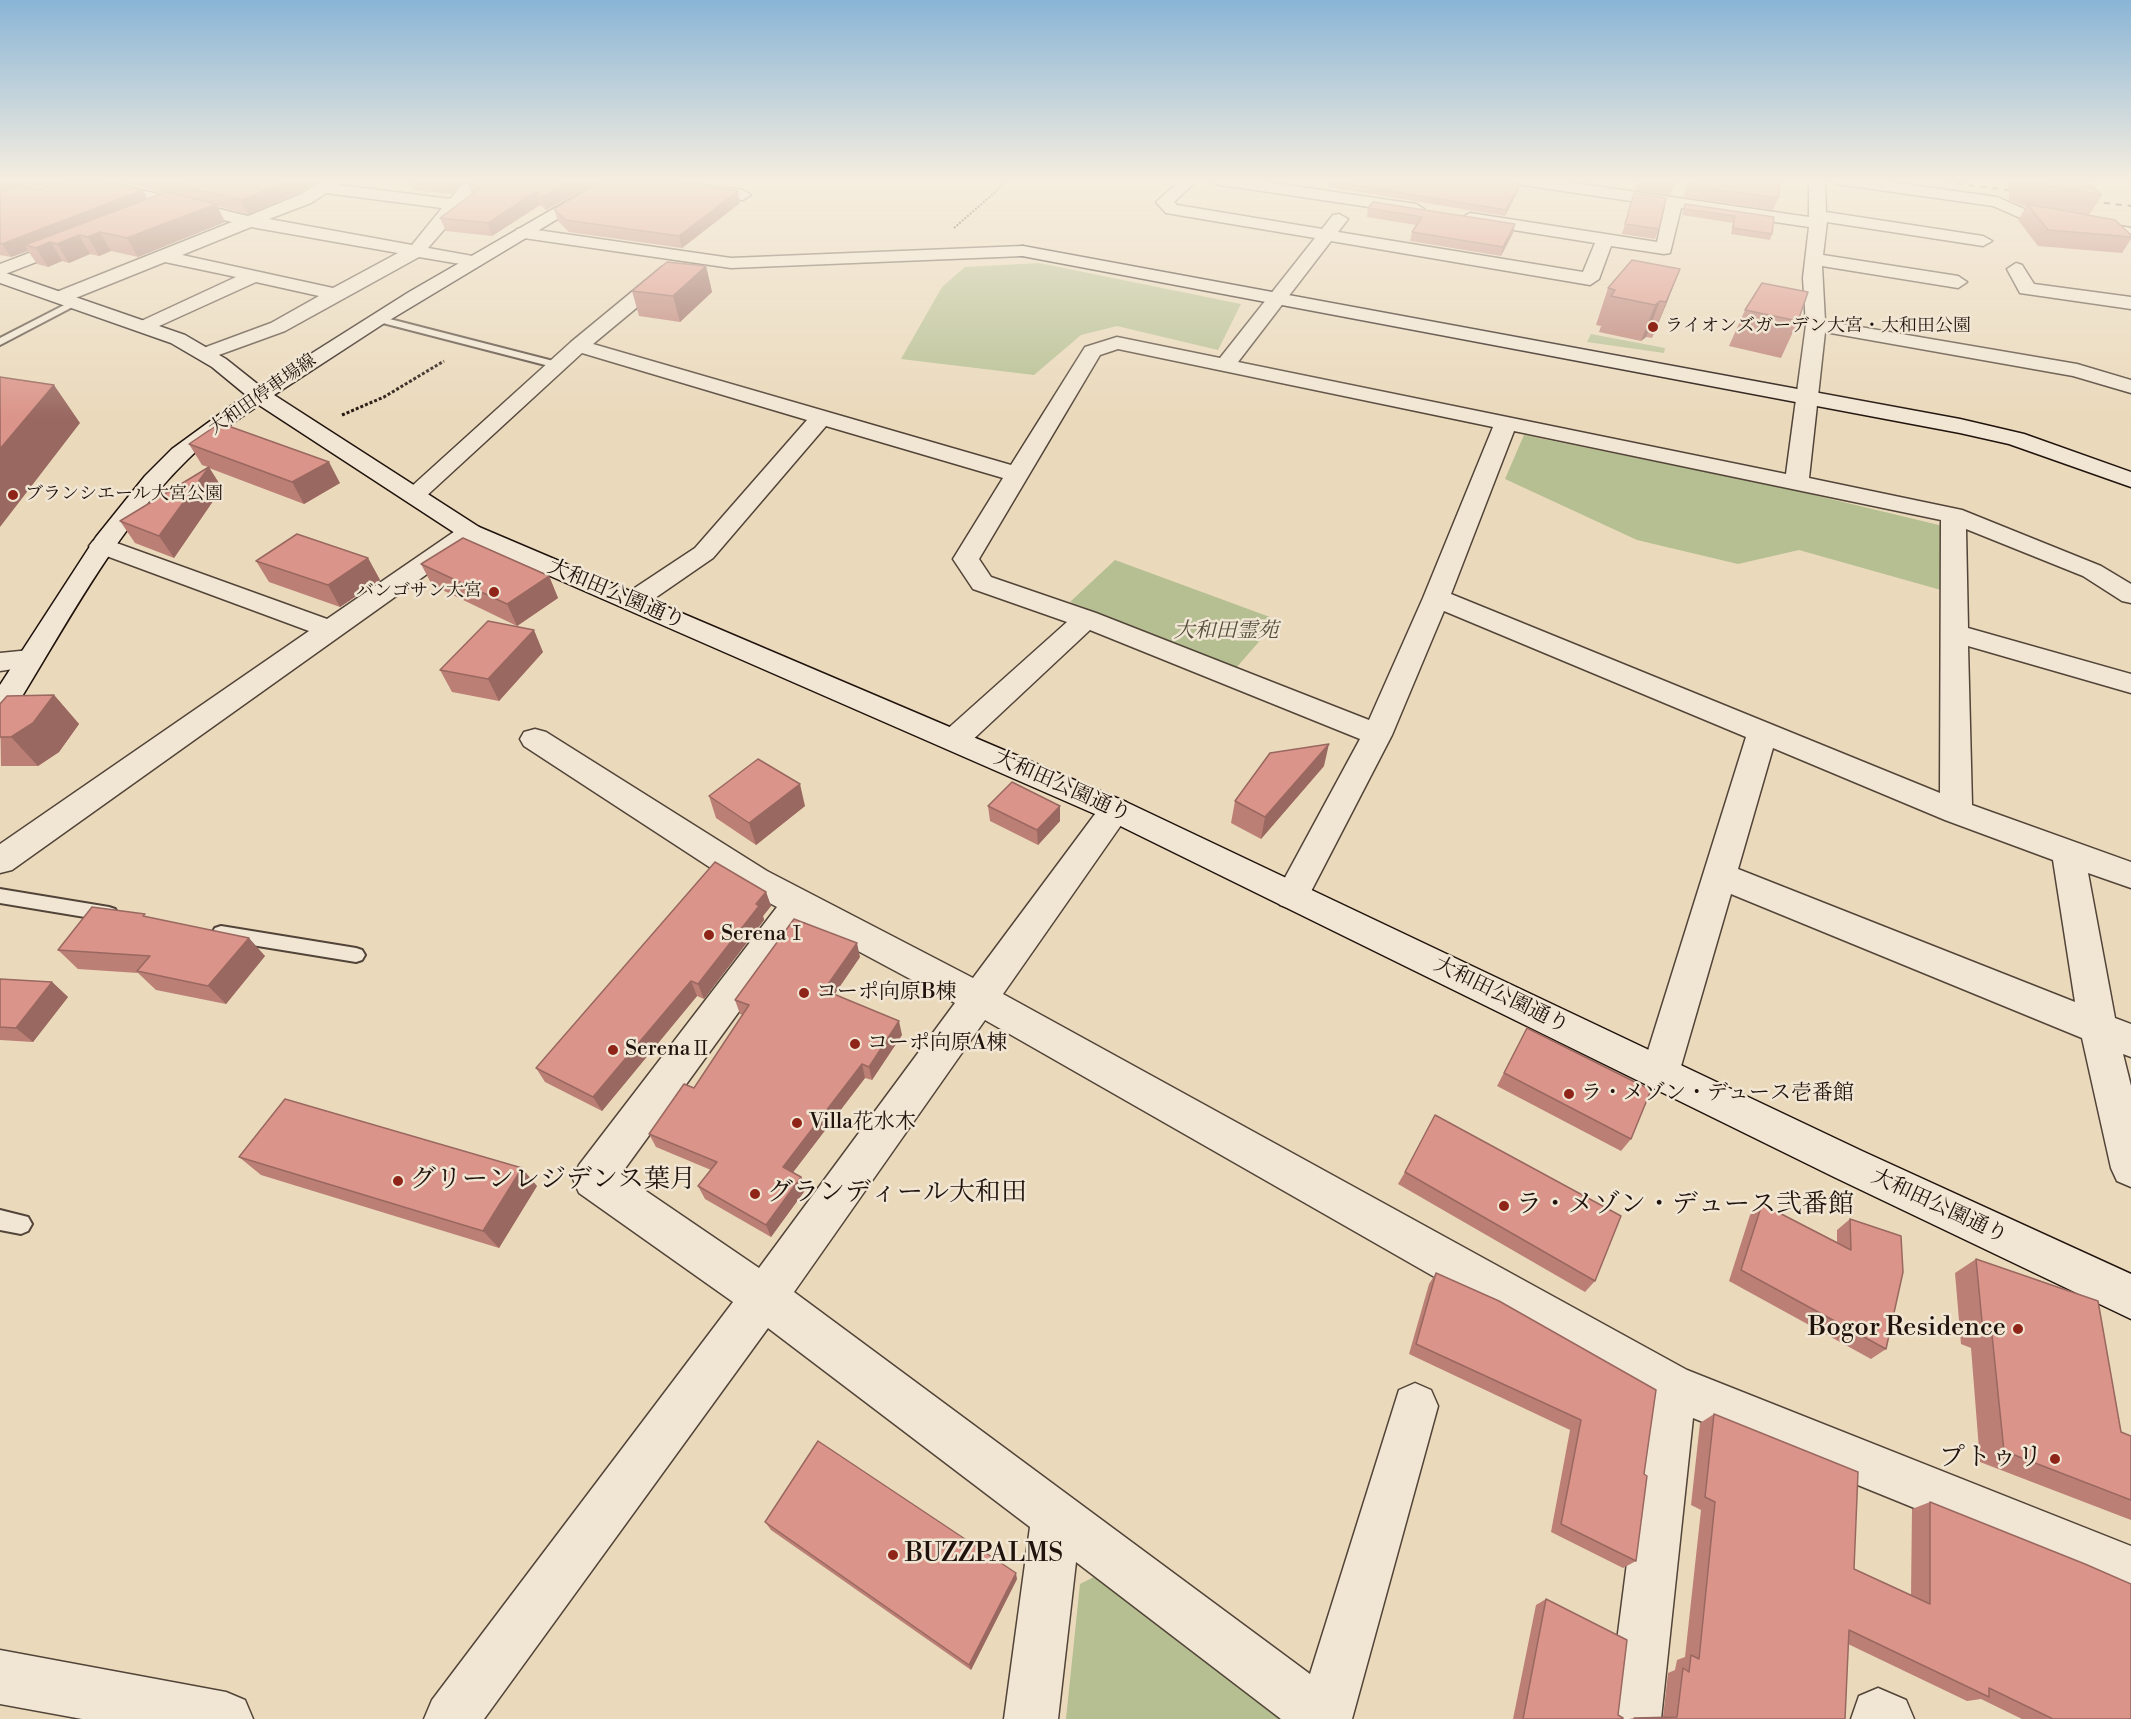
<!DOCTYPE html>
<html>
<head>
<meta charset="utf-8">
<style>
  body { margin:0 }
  canvas { display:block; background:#ead9bb }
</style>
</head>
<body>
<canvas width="2131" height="1719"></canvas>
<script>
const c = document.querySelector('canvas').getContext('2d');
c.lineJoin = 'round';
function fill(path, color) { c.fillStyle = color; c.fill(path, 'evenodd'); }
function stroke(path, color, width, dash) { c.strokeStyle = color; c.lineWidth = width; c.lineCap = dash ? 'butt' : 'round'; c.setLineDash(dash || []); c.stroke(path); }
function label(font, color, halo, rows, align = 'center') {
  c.font = font + ' "Libre Bodoni","Noto Serif JP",serif'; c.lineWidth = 5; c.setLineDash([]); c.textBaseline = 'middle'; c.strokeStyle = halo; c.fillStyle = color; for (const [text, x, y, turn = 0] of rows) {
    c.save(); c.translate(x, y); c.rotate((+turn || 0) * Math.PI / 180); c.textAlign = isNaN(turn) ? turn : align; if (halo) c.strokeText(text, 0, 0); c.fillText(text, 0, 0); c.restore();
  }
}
fill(new Path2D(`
  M1039,263L1241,304L1218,350L1117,326L1081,335L1034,375L901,359L942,287L965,267Z
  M1591,334L1665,348L1664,353L1587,342Z
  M1524,435L1789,489L1943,526L1941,590L1799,550L1738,564L1637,540L1505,479Z
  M1115,560L1278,620L1236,668L1070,602Z
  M1102,1573L1299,1719H1066L1080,1584Z`), '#b5bf91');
const lane = new Path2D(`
  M74,300L82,302L0,345V338Z
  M378,316L561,363L562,365L557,368L375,321L373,319Z
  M0,889L109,907L115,909L118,914L115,919L109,921L0,903Z
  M221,926L356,948L362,950L365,955L362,960L356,962L221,940L215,938L212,933L215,928Z
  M0,1210L28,1217L32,1224L28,1231L21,1234L0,1230Z`);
const street = new Path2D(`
  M326,179H345L339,185L450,199L467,179H483L462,209L428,248L478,257L481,261L472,266L419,257L285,331L205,360L198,358L195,354L198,350L271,323L319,296L256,282L146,332L139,330L136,326L139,322L236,277L165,262L68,301H54L51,297L54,293L232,222L98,189L96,186L98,183L104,181L248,216L299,195ZM326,193L442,208L412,245L269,219L311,203ZM251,227L398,253L333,288L182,255Z
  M613,179H656L743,190L751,195L743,200L621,184Z
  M1182,179H1199L1174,202L1177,205L1322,229L1333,215L1339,214L1348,219L1338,232L1583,272L1595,243L1470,223L1461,218L1470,213L1657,242L1665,206L1515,184L1507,179H1547L1809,217V179H1825L1826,212L1983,236L1992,241L1983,246L1827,222L1823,255L1958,276L1967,282L1958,288L1822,266L1825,321L2077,364L2131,380V393L2073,376L1825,332L1809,478L1962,510L2101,566L2131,584V603L2122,601L2083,576L1966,529L1968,628L2131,674V693L1968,646L1972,805L2131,862V888L2088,873L2115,1018L2131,1024V1057L2123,1054L2131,1086V1187L2117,1181L2111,1168L2082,1038L1731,894L1679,1073L1674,1085L1660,1090L1646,1085L1641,1073L1746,737L1444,611L1392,735L1304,905L1292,909L1280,905L1275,896L1360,739L1090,630L966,746L955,749L944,746L940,739L944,732L1067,622L973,589L953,559L1003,478L826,426L713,558L642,607L633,609L624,607L620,601L624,595L695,548L807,420L582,353L422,500L414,502L406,500L402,495L571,342L662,267H676L678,271L676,275L593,344L1011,465L1085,347L1117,337L1220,358L1315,238L1166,213L1156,202ZM1681,208L1809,227L1803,278L1806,325L1786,474L1238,362L1331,241L1590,285L1599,279L1611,246L1664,254L1670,253ZM1118,349L1493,427L1423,598L1369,720L1096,613L991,577L979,559L1100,355ZM1514,431L1941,520L1940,793L1451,594ZM1773,748L1945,820L2053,860L2075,1002L1738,869Z
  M1207,179H1246L1416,204L1424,209L1416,214L1215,184Z
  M1829,179H1869L1997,197L2029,211L2131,228V238L2025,220L1993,206L1837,184Z
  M523,228L731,258L1023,246L1032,251L1023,256L731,268L517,237L514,233L517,229Z
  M74,236L80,237L83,241L80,245L0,276V264Z
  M2016,263L2022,265L2034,284L2131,297V309L2020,293L2007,269Z
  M470,525L479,527L482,532L479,537L12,870L0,873V844L309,631L93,551L89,546L93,541L102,538L111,541L327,619L461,527Z
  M30,650L40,653L44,659L40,665L0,671V653Z
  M535,729L546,732L767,871L973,978L1104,802L1115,798L1126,802L1131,810L1126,818L1003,994L1687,1370L2131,1546V1596L1693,1418L1661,1719H1607L1648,1399L985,1020L794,1292L1310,1674L1399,1390L1415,1383L1431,1390L1438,1406L1352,1719H1281L1076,1562L1058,1719H1004L1030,1527L768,1328L484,1719H424L432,1700L733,1302L579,1193L573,1179L579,1165L777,907L743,889L524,746L520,739L524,732ZM804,922L955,1003L759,1268L621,1174Z
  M0,1650L226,1692L245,1700L253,1719H82L0,1704Z
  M1878,1688L1906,1700L1914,1719H1851L1859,1696Z`);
const secondary = new Path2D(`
  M605,179H624L383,324L274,395L479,527L1126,802L1862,1151L2131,1274V1319L1834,1177L1104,818L461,537L259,405C234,422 208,439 187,460C112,534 65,628 10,716L0,719V685L96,537L145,476L172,449L246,395L212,367L171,343L0,283V271L185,335L226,359L260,386L409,292Z
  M1023,246L1960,419L2024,434L2131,472V487L2009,444L1960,433L1017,255L1014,251L1017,247Z`);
stroke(lane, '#524438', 4);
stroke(street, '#524438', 3);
stroke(secondary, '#20130d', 3);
stroke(new Path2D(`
  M954,228L1010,179`), '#20130d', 2, [2, 1.5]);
stroke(new Path2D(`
  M342,415L384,397L444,361`), '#20130d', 3, [3, 2]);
fill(lane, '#f1e6d3');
fill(street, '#f1e6d3');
fill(secondary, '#f1e6d3');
stroke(new Path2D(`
  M1921,179L2024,192
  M2080,200L2131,206`), '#20130d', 2, [6, 6]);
fill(new Path2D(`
  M0,179H88L148,199L165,193L114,180L102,179H322L298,193L248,214L217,206L225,222L138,257L111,251L99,256L90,254L69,263L62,261L48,267L37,264L28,251L11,257L0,255ZM24,185L44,187L41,189L21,186Z
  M409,179H464L451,194L414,190Z
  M601,179L546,210L540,205L492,236L446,231L440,218L472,194L468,184Z
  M1639,179H1676L1670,195L1635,190Z
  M1688,179H1781L1778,198L1773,210L1684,197Z
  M2009,179H2085L2102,195L2089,215L2131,237V239L2122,253L2038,246L2018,220L2026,207L2009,200Z
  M1330,181L1521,182L1519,189L1505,216L1329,187Z
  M1634,193L1659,229L1655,239L1622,234Z
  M740,203L682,248L569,232L558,221L554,209Z
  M1685,204L1774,217L1772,234L1770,240L1731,234L1733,223L1682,215Z
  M1368,208L1515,224L1513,233L1501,256L1410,241L1412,232L1416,225L1367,217Z
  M706,266L712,292L680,322L639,316L632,291Z
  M1680,269L1652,338L1646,337L1641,341L1599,332L1601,326L1596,325L1608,288Z
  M1745,310L1798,321L1781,358L1729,346Z
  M189,444L340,483L304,504L209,468L222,488L174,558L135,543L120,521L208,467L202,465Z
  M368,558L380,580L340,607L269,582L256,561Z
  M421,564L549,576L558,598L517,626L432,585Z
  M543,652L499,701L452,692L440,670Z
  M54,695L79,724L59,752L38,766H1L0,704Z
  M1324,766L1261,839L1231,823L1235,801Z
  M709,796L805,806L756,845L716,818Z
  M988,806H1060V821L1038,845L990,821Z
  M766,892L771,906L763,916L764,920L704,999L697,996L602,1111L545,1082L536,1068Z
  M148,917L265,956L226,1004L156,990L138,973L78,969L58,950Z
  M860,957L834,994L902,1035L872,1080L865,1078L793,1172L801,1177L806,1189L771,1237L705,1199L698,1186L711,1170L656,1147L649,1134L694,1088L743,1015L740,1014L735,1000Z
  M0,979L52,982L68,997L33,1042L0,1040Z
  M1527,1028L1631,1139L1621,1151L1497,1086Z
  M239,1157L537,1186L499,1248L261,1175Z
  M1405,1172L1595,1281L1585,1292L1398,1184Z
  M1762,1204L1837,1242V1230L1850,1219L1886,1349L1871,1359L1729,1281L1750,1215Z
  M1976,1259L2121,1432L2131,1436V1520L1980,1462L1971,1348L1961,1344L1955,1273Z
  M1436,1273L1644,1474L1636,1561L1623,1568L1551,1532L1570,1430L1409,1354L1429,1284Z
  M1714,1414L1854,1569L1911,1595L1912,1509L1930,1502L2131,1719H2022L1981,1699L1967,1701L1848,1644L1845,1719H1629L1634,1718L1663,1717L1668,1673L1675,1670L1677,1660L1685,1657L1701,1510L1691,1505L1700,1423Z
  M765,1522L1017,1579L971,1670L771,1530Z
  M1546,1599L1618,1715L1623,1719H1513L1536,1605Z`), '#bc7f76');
fill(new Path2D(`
  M0,179H20L24,185L0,194Z
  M41,179H71L47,188Z
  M294,179H322L298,193L248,214L241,200Z
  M448,179H464L451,194L446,181Z
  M574,179H601L546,210L542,197Z
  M1521,182L1519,189L1505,216L1506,210Z
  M143,190L150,204L51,242L62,261L48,267L36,248L25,245L28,251L11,257L2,244Z
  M536,191L540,205L492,236L488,223Z
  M738,191L740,203L682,248L679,236Z
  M216,204L225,222L138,257L127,238Z
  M1515,224L1513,233L1501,256L1503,247Z
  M100,232L111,251L99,256L88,237Z
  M79,235L90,254L69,263L57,244Z
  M706,266L712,292L680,322L673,296Z
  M1680,269L1666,305L1652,338L1666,302Z
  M1660,301L1646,337L1641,341L1655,305Z
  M54,385L80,423L0,527V449Z
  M329,462L340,483L304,504L292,482Z
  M209,467L222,488L174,558L159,536Z
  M368,558L380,580L340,607L328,585Z
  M549,576L558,598L517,626L507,604Z
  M534,630L543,652L499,701L488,679Z
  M54,695L79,724L59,752L38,766L11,737Z
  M1329,744L1324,766L1261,839L1265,817Z
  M800,784L805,806L756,845L749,823Z
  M1060,806V821L1038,845L1037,830Z
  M766,892L771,906L763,916L764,920L704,999L698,984Z
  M249,938L265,956L226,1004L208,986Z
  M857,943L860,957L828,1004L824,990Z
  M691,981L697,996L602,1111L593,1097Z
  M52,982L68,997L33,1042L16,1028Z
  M899,1021L902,1035L872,1080L869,1067Z
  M862,1064L865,1078L788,1179L783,1167Z
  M522,1168L537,1186L499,1248L483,1231Z
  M801,1177L806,1189L771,1237L766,1225Z
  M1016,1573L1017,1579L971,1670L969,1665Z`), '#996860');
const building = new Path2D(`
  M68,179H88L143,190L2,244L0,243V192L19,186L41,189Z
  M155,179H294L241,200Z
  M427,179H448L446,181Z
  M471,179H574L542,197L536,191L488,223L440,218L483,186L468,184Z
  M605,179H655L738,191L679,236L565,220L554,209Z
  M1332,179H1501L1521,182L1506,210L1330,181Z
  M1649,179H1676L1674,182Z
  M1690,179H1781L1778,198L1689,186Z
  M2028,179H2085L2102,195L2043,185Z
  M166,192L216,204L127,238L100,232L88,237L79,235L57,244L50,242L36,248L25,245Z
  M1634,193L1666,198L1659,229L1625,224Z
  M1373,202L1515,224L1503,247L1412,232L1422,217L1368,208Z
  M1685,204L1774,217L1772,234L1733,228L1735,216L1684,209Z
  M2027,204L2115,220L2131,235V237L2048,230Z
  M1632,260L1680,269L1666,302L1660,301L1655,305L1611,296L1615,290L1608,288Z
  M667,262L706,266L673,296L632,291Z
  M1762,283L1808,292L1798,321L1745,310Z
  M0,377L54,385L0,449Z
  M220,423L329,462L292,482L189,444Z
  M209,467L159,536L120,521Z
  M297,534L368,558L328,585L256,561Z
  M463,538L549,576L507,604L421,564Z
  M488,621L534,630L488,679L440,670Z
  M54,695L33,723L11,737H0V704L7,696Z
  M1329,744L1265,817L1235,801L1270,753Z
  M758,759L800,784L749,823L709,796Z
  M1012,782L1060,806L1037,830L988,806Z
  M715,862L766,892L756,904L759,906L698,984L691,981L593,1097L536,1068Z
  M92,907L145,914L143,916L249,938L208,986L137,971L150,956L58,950Z
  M794,919L857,943L824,990L899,1021L869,1067L862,1064L783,1167L801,1177L766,1225L698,1186L717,1162L649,1134L684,1084L694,1088L749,1005L735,1000Z
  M0,979L52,982L16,1028L0,1027Z
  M1527,1028L1651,1090L1631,1139L1504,1073Z
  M285,1099L522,1168L483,1231L239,1157Z
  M1435,1115L1621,1216L1595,1281L1405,1172Z
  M1762,1204L1851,1250L1850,1219L1901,1236L1903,1272L1886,1349L1741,1270Z
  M1976,1259L2098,1301L2121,1432L2131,1436V1500L2004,1451L1992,1335L1983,1332Z
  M1436,1273L1499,1301L1656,1390L1644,1474L1647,1476L1636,1561L1561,1524L1581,1420L1416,1344Z
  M1714,1414L1858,1472L1854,1569L1930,1604V1502L2085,1564L2131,1584V1719H2053L1989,1688V1697L1849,1630L1845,1719H1636L1634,1718L1677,1717L1683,1668L1689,1672L1691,1655L1699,1659L1715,1502L1705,1497Z
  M818,1441L1016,1573L969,1665L765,1522Z
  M1546,1599L1627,1640L1618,1715L1623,1718V1719H1523Z`);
fill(building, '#db9489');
stroke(building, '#996860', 1.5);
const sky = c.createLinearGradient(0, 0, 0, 419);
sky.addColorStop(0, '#8ab5d6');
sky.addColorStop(0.43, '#f6eee0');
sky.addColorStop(1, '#f6eee000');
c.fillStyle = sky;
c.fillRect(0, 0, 2131, 419);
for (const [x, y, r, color] of [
  [1653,327,6,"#8f2418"],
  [13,495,6,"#8f2418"],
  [494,592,6,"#8f2418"],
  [709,935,6,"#8f2418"],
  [804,993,6,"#8f2418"],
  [855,1044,6,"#8f2418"],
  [613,1050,6,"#8f2418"],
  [1569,1094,6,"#8f2418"],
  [797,1123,6,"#8f2418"],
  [398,1181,6,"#8f2418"],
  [755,1194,6,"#8f2418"],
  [1504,1206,6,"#8f2418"],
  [2018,1329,6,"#8f2418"],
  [2055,1459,6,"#8f2418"],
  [893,1555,6,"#8f2418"]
]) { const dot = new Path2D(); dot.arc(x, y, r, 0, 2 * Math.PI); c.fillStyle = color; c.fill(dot); stroke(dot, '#f1e6d3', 2); }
label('18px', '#20130d', '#f1e6d3', [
  ["ライオンズガーデン大宮・大和田公園",1665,327],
  ["ブランシエール大宮公園",25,495],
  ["バンゴサン大宮",482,592,"right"]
], 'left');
label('18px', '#20130d', '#f1e6d3', [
  ["大和田停車場線",263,395,-35]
]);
label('21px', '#20130d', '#f1e6d3', [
  ["大和田公園通り",616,595,23],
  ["大和田公園通り",1062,787,24],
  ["大和田公園通り",1501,996,26],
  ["大和田公園通り",1939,1207,25]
]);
label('italic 21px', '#544f3b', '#f1e6d3', [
  ["大和田霊苑",1226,632]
]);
label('21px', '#20130d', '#f1e6d3', [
  ["SerenaⅠ",721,935],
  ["コーポ向原B棟",816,993],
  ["コーポ向原A棟",867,1044],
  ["SerenaⅡ",625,1050],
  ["ラ・メゾン・デュース壱番館",1581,1094],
  ["Villa花水木",809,1123]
], 'left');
label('26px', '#20130d', '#f1e6d3', [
  ["グリーンレジデンス葉月",410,1181],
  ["グランディール大和田",767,1194],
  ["ラ・メゾン・デュース弐番館",1516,1206],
  ["Bogor Residence",2006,1329,"right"],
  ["プトゥリ",2043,1459,"right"],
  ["BUZZPALMS",905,1555]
], 'left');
</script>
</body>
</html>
